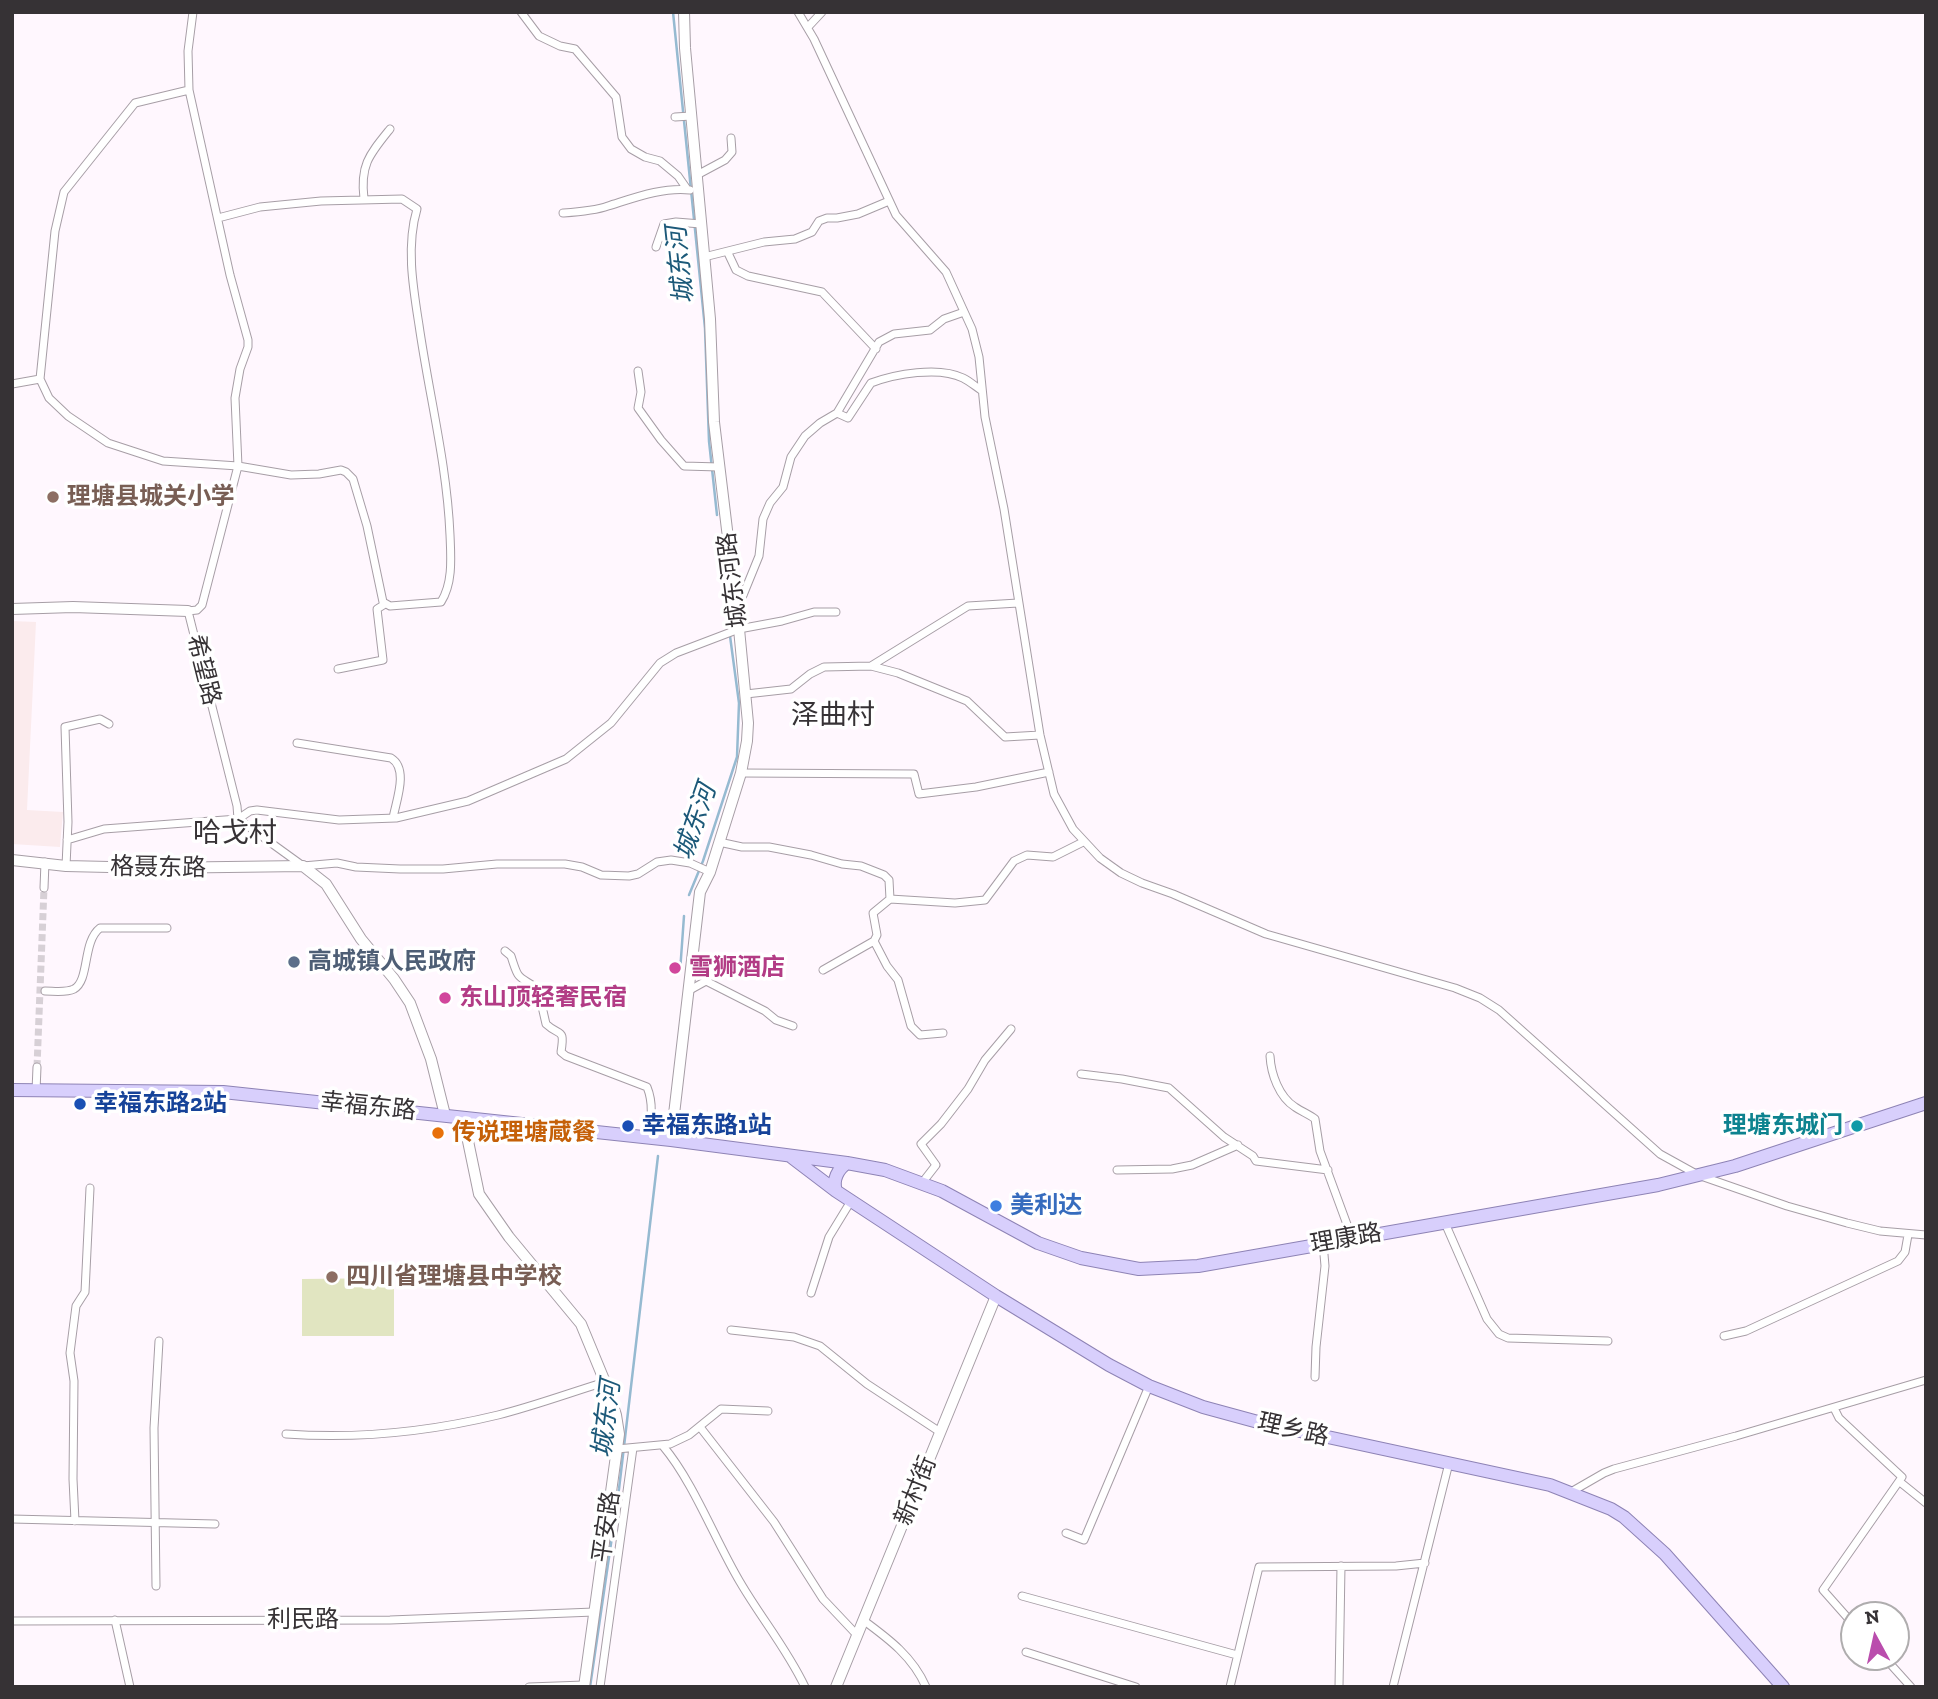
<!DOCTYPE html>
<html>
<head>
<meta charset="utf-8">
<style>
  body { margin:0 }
  #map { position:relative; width:1938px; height:1699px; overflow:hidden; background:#fff7fe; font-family:"Zilla Slab",serif }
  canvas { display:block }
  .frame { position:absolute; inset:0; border:14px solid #363235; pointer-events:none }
  .north { position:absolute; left:1840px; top:1601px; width:70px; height:70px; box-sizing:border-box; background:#fff; border:2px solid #afadae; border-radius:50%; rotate:352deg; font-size:19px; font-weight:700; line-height:28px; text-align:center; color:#363235 }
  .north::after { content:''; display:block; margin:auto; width:24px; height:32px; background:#ba4dad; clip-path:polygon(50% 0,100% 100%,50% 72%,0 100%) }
</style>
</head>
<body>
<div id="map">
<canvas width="1938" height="1699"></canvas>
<div class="frame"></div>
<div class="north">N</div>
</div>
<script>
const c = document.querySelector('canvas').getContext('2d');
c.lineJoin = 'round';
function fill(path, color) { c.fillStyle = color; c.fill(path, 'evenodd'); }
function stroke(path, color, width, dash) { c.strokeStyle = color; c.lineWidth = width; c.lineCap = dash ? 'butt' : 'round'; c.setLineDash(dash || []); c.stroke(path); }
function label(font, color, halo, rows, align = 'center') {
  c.font = font + ' "Zilla Slab","Noto Sans SC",serif'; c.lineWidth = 7; c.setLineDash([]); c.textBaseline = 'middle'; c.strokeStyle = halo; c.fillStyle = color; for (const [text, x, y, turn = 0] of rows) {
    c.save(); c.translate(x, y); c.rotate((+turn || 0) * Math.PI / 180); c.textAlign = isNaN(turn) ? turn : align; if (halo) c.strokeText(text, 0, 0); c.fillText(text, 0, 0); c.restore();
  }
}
fill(new Path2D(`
  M12,621L36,622L27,810L63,812L60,847L12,844Z`), '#fbebed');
fill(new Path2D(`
  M394,1278V1336H302V1279Z`), '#e1e5c1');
stroke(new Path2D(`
  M673,12L705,328L709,441L717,515
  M720,539L729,626
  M689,895L703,861L737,757L739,703L730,636
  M680,972L684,916
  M590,1687L619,1489L658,1156`), '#96bad1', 2.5);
stroke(new Path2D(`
  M37,1067L44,888`), '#d7d0d6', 7, [7, 3.5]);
const street = new Path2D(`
  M193,12L188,51L189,90L230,275L248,340V347L240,369L235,398L238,466L202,605L197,610L188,611L237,806L238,819L303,866L337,863L356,867L400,869H443L497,864H565L582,867L601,875L629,876L638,874L657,862L671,860L690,863L710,872
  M521,12L539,36L560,46L575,49L616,97L622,137L631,149L645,157L660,161L678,176L687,189
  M798,12L814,39L896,215L946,272L972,329L979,357L985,417L1004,509L1040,735L1054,794L1073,829L1100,858L1121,873L1142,883L1173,894L1266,934L1455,988L1480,998L1499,1010L1660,1154L1698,1175L1787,1206L1847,1223L1880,1231L1926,1235
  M808,27L822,12
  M189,90L135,103L64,192L55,231L40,379L49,398L68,416L108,443L163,461L238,466L291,475L319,474L341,470L346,472L353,479L367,526L383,602L390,606L441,602C453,583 451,558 450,535C447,464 429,395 419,325C413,287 406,246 417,209L402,199L321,201L260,207L218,218
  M675,117L691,116
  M697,175L725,160L732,152L731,138
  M364,199C360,165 369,155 390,129
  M563,213C578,212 594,211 608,206C634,198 662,187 690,190
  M656,247L664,224L676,222L701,224
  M728,253L736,270L748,276L822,292L876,349
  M704,257L764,242L795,239L812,232L819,221L827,218H837L858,214L889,201
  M638,371L641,392L638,408L661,440L684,466L719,467
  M12,384L40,379
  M837,413L848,418L871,383C895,374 939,366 963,378C969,381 975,386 981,390
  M737,610L759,556L763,519L770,503L783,487L791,457L805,436L820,423L837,413L879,342L894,334L930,330L944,319L964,312
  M871,666L968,606L1018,603
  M338,669L383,660L377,609L385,604
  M746,694L791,689L810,674L824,667L871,666L898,673L967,701L1005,737L1040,735
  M297,743L391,758C409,769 396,801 393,818
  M741,773L914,774L919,794L976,787L1049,772
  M67,840L104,829L238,819L250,811L257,810L339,820L396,818L468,801L566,759L611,723L660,663L676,653L739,629L782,621L814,612H836
  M719,842L742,847H769L811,855L842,864L861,866L884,875L889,880L890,899L955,903L985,900L1014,861L1027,855L1053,857L1083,842
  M66,866L68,822L65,727L100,719L109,724
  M44,888L45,862
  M874,941L887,966L898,980L911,1026L920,1035L943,1033
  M505,951L511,956C519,982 518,975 538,989L546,1024C560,1037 565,1027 561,1052L566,1056L647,1087C654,1104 651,1120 648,1138
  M823,970L874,941L877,935L873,913L890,899
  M45,991C54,991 66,993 74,989C90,980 82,942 100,928H167
  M688,991L706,981L765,1011L776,1020L793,1026
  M1270,1056C1271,1074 1279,1097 1295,1107C1302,1112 1309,1114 1315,1119L1320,1151L1352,1238
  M1081,1074L1122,1079L1169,1088L1224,1137L1253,1156L1256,1161L1328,1170
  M36,1091L37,1067
  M1117,1170L1172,1169L1192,1165L1238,1145
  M922,1183L936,1165L921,1144L941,1124L968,1089L985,1060L1011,1029
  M1445,1223L1487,1319L1499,1334L1508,1338L1608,1341
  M811,1293L829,1237L851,1201
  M731,1330L794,1337L820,1346L867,1384L940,1432
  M1724,1336L1746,1331L1898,1261L1905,1252L1908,1235
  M1315,1377L1316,1347L1325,1266L1323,1243
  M1834,1408L1839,1418L1902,1477L1823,1590L1854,1625
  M700,1427L774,1522L823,1599L857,1635
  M286,1434C357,1439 428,1432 498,1415C534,1406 569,1393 605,1382
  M663,1446C694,1483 715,1540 740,1582C761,1618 787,1649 805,1687
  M617,1449L670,1444L689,1435L721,1409L768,1411
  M1900,1482L1926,1503
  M1571,1492L1604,1473L1614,1469L1736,1436L1926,1380
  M12,1519L215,1524
  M75,1521L73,1479L74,1381L70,1353L76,1306L85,1292L90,1188
  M1066,1533L1084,1540L1149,1386
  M156,1586L154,1428L159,1341
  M1022,1596L1237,1655
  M115,1620L130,1687
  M863,1620C889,1639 913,1657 926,1687
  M12,1621L390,1620L594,1612
  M1026,1652L1136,1687
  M1884,1657L1911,1687
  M529,1687L584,1685
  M600,1687L633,1448
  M1230,1687L1259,1567L1396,1566L1425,1563
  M1339,1687L1341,1566
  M1393,1687L1449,1463`);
const secondary = new Path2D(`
  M12,609L73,607L188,611
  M12,860L66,866L152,868L303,866L326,884L361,939L394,979L410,1003L431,1059L445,1115
  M463,1117L479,1194L509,1237L581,1324L605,1382L616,1415L619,1434L584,1687
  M671,1140L700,892L710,872L741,773L747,741L748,723L739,629L714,422L710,319L685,48L684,12
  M836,1687L996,1296`);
const primary = new Path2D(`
  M12,1090L223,1092L671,1140L847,1163L885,1170L942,1191L1038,1243L1081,1258L1139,1269L1198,1266L1658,1185L1735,1166L1856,1126
  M1859,1125L1926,1103
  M790,1156L836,1191L996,1296L1109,1365L1149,1386L1203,1407L1258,1422L1550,1485L1611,1509L1624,1517L1665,1554L1783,1687
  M836,1191C832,1180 838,1169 847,1163`);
stroke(street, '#a79ea6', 9);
stroke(secondary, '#a79ea6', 12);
stroke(primary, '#8e83b5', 14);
stroke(street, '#fff', 7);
stroke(secondary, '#fff', 10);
stroke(primary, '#d8cffc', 12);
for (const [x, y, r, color] of [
  [53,497,7,"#8d6e63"],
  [294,962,7,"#5c6f8a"],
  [675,968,7,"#d1479c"],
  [445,998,7,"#d1479c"],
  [80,1104,7,"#1a4fb4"],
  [628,1126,7,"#1a4fb4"],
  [1857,1126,7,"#0f9aa8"],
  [438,1133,7,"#e8710a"],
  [996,1206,7,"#3f7fe0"],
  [332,1277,7,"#8d6e63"]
]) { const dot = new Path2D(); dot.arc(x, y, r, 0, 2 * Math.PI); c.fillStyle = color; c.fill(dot); stroke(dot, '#fff', 2.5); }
label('bold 24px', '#785e54', '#fff', [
  ["理塘县城关小学",67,497],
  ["四川省理塘县中学校",346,1277]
], 'left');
label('24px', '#363235', '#fff', [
  ["城东河路",733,580,-97],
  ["希望路",203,670,76],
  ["格聂东路",158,868,1],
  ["幸福东路",368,1107,6],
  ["理康路",1346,1239,-10],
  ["理乡路",1293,1430,13],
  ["新村街",916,1491,-68],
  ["平安路",607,1527,-82],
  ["利民路",303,1620]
]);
label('bold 24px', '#4e5e75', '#fff', [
  ["高城镇人民政府",308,962]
], 'left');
label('bold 24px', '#b23c85', '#fff', [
  ["雪狮酒店",689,968],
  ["东山顶轻奢民宿",459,998]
], 'left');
label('bold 24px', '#164399', '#fff', [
  ["幸福东路2站",94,1104],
  ["幸福东路1站",642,1126]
], 'left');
label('bold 24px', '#0d838f', '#fff', [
  ["理塘东城门",1843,1126]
], 'right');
label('bold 24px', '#c56008', '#fff', [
  ["传说理塘蔵餐",452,1133]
], 'left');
label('bold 24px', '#366cbe', '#fff', [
  ["美利达",1010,1206]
], 'left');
label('italic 26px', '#1c5979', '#fff', [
  ["城东河",681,265,-96],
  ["城东河",696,822,-71],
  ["城东河",607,1419,-83]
]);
label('28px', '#363235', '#fff', [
  ["泽曲村",833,716],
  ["哈戈村",235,834]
]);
</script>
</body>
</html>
